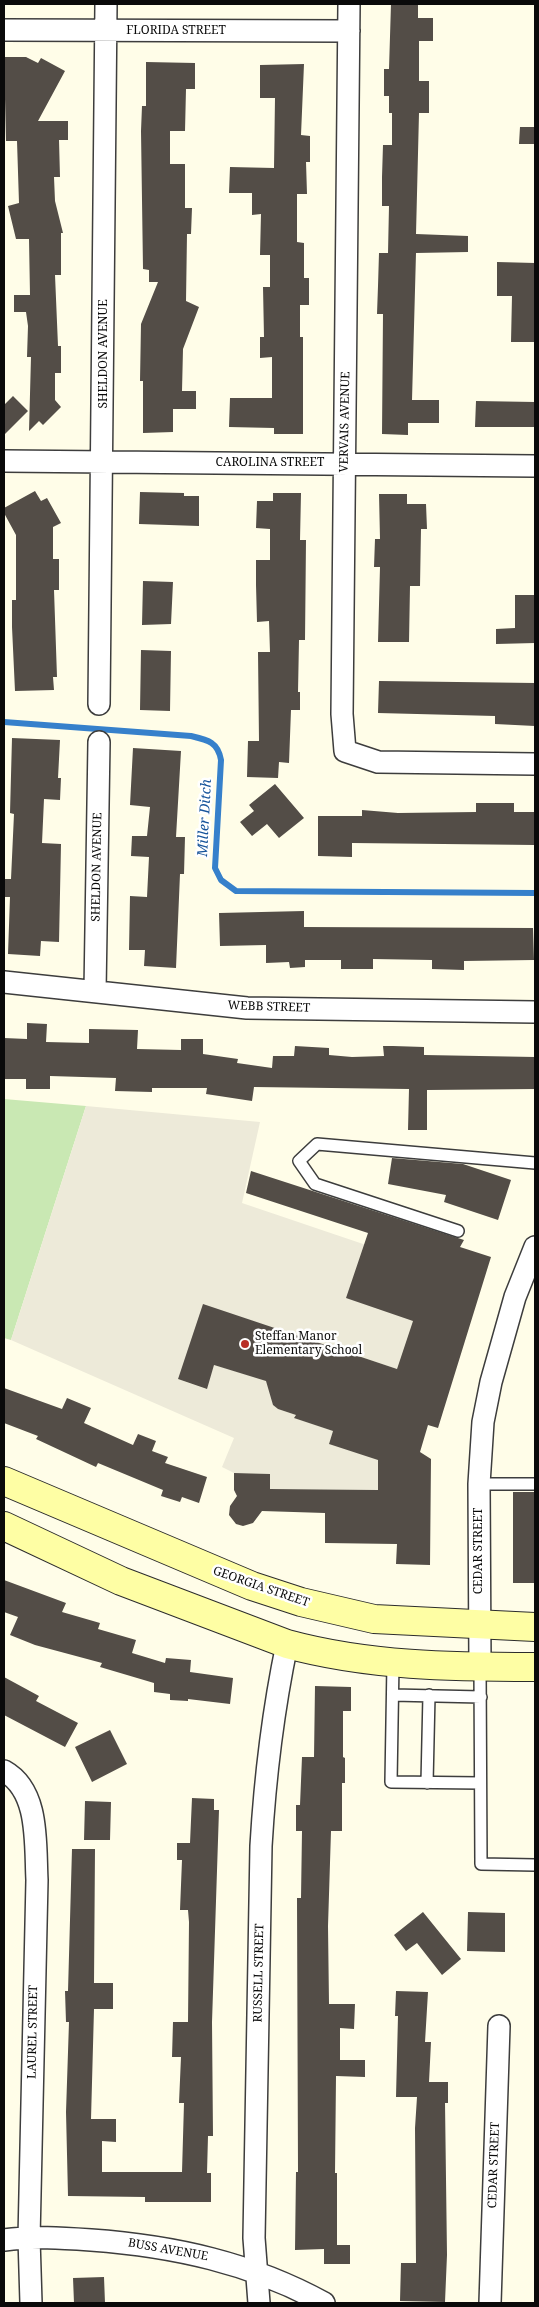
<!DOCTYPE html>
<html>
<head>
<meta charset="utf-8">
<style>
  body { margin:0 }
  #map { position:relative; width:539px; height:2307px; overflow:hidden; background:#fffde8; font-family:"Noto Serif",serif }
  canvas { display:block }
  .frame { position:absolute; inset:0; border:5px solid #0a0a0a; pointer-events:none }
</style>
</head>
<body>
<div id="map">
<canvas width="539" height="2307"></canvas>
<div class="frame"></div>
</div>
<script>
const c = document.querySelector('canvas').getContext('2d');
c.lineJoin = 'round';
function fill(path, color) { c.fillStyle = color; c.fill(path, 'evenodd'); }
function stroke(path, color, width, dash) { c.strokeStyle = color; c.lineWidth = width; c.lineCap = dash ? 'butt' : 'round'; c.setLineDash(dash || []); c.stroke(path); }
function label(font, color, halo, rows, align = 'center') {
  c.font = font + ' "Noto Serif",serif'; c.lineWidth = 5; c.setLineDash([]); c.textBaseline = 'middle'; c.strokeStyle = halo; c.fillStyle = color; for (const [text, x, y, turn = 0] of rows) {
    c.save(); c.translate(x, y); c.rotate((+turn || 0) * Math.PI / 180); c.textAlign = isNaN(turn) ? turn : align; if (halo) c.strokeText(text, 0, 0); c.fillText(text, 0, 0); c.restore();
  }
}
fill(new Path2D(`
  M4,1099L86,1106L11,1340L4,1338Z`), '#c9e8b3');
fill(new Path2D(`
  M86,1106L260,1122L242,1203L431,1267L397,1369L204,1305L178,1379L206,1389L214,1365L272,1382L273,1405L278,1409L296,1415L295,1418L333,1431L329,1444H378V1490L270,1489V1474L234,1473L222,1467L234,1438L11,1340Z`), '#edead9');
stroke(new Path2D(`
  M4,722L191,736C208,740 218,742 221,760L215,868L221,880L236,891L535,893`), '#3680cb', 6);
fill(new Path2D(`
  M391,4H418V18H433V41H419V81H429V113H419L416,234L468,236V252L416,253L412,400H439V423H408V435L382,434L383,314H377L378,286L379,253H388L389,206H382V177L383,145H392V113H389V96H384V69H389Z
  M4,57H26L38,63L41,58L65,71L38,121H68V140H59L60,177H54L55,201L63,233H61V275H55L58,346H61V373H55V400L61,407L43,425L39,421L29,431L31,357H27L28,326L26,312H14V295H30L29,239H16L8,206L19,203L17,141H6Z
  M146,62L195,63V89H186L185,131H170V164H185V208H192L191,234H187L186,301L199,307L183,349L182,391H196V409H173V432L143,433V381H140L141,324L158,282H149V270L143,269L141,131L142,106H146Z
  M304,64L301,135L310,136V162H306L307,194H297V242L304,243V278H309V305H300V337H303V434H274V428L229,427L230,398H272V357L260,358V337H264L263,287H270V255H260L261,214L252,215V193H229L230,167L274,168L275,98H260V65Z
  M520,127H535V144H519Z
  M497,262L535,263V342H511L512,296H497Z
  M13,396L28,411L4,435V405Z
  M476,401L535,402V427H475Z
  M35,491L41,501L47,498L61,523L53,527V559H59V590H54L57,677H53L54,690L15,691L12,627V600H16V535L4,513V508Z
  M140,492L184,493V496H199V526L139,524Z
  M273,493H301L300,540H306L305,640H299L298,692H300V710H291L289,763L279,762L278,778L247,777L248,741H259L258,652H270L269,621L257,622L256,585V560H270V529L256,528L257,501H273Z
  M379,494H407V504H426L427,529H421L420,586H410L409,642H378L380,567H374L375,539H380Z
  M143,581L173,582L171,624L142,625Z
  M515,595H535V643L496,644V629L515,628Z
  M141,650L171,651L170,711L140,710Z
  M379,681L535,683V726L495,724V716L378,713Z
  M12,738L60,740L58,778H61L60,800L44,799L42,843L61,844L59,942L41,941L40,956L8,954L10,897H4V879H11L14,814L10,813Z
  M133,748L181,751L176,837H185L184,874H180L176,968L144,966L145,950H129L130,896L147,897L149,857L131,856L132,836H147L150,807L130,805Z
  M275,784L304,818L279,838L267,824L252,836L240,822L254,811L249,805Z
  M476,803H514V812H534L535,845L352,843V857L318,856V816H362V810L398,813L476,812Z
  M304,911V927L533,928L534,960L464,961V970L432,969V960L373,959V969H341V960H305V967L290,968L289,962L266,963V945L220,946L219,913Z
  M27,1023L47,1024L46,1042L89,1043V1029L138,1030L137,1049L181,1050V1039H203V1054L238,1059L237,1063L272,1068L273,1056H294L295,1046L329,1048V1055L352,1057L384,1056L383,1046H393L424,1047V1055L535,1057V1089L427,1090V1130H408L409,1089L254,1087L252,1101L206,1094L207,1088H152V1092L115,1091L116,1078L50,1076V1089H26V1079H4V1038L27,1039Z
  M392,1158L463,1164L511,1180L498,1220L444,1202L446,1195L388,1184Z
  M251,1171L464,1240L460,1247L491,1257L438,1428L428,1425L420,1452L431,1459L430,1565L396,1564L397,1544L325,1543V1513L262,1511L253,1523L243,1526L236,1524L229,1515L230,1506L237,1496L234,1490V1473L270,1474V1489L378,1490V1460L329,1444L333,1431L294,1418L296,1415L278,1409L273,1405L266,1381L214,1365L207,1389L178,1379L203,1304L397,1369L413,1321L346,1298L368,1233L246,1193Z
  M4,1388L62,1409L67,1398L91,1408L84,1423L133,1445L138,1434L156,1441L152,1451L168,1457L165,1463L207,1477L199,1503L182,1497L180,1502L161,1496L163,1490L98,1463L96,1467L36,1439L38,1436L4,1423Z
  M535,1492V1583H513V1492Z
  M4,1580L66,1603L62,1612L100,1623L98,1629L136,1640L132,1653L165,1663L166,1658L191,1660L190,1672L233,1678L230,1704L188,1699V1701L170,1700V1694L154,1692V1683L100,1667L102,1663L35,1645L10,1635L18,1617L4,1612Z
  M4,1677L39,1696L36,1701L78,1723L65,1747L4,1715Z
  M315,1686L351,1687V1711H343V1757L345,1758V1783H342V1831H331L328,1926L329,2004H355L354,2029L340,2028V2060H365V2077L336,2076L335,2173H337V2245H350V2264H324V2249L295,2250L296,2172H298L297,1898H301L302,1831H296V1805H300L302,1757H314Z
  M110,1730L127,1764L92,1782L75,1747Z
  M192,1798L214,1799V1810H219L212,2022L213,2136H208L207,2173H211V2202H145V2197L68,2196L66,2112L69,2022H66L65,1991H68L72,1849H95L94,1983H113V2009H94L91,2119H116V2142L102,2141V2172H182L184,2103H179L181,2057H172L173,2022H188L189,1922L188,1910H180L182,1860H177V1843H190Z
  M85,1801L111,1802L110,1840H84Z
  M423,1912L461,1959L442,1975L417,1943L406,1951L394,1935Z
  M468,1912L505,1913V1952L467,1951Z
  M396,1991L428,1992L425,2042H431L429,2082H448V2103H445L447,2255L445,2302L400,2301L401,2263H416L415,2128L417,2097H396L398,2016H395Z
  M104,2277L105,2303H74L73,2278Z`), '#534d47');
const service = new Path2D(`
  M458,1231L315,1184L299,1161L317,1144L535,1163
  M479,1484H535
  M393,1663L391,1782L480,1783
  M480,1667L481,1864L535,1865
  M393,1695L481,1697
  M427,1783L429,1695`);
const minor = new Path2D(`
  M349,4L342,714L345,751L378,762L535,764
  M4,30L349,31
  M4,461L535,466
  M99,704L106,4
  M4,982L247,1008L535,1012
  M95,991L99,742
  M480,1667L479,1484L483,1422L491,1382L515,1297L535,1247
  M4,1771C40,1791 35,1844 37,1880L29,2238L31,2303
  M4,2240C33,2236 62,2238 91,2240C174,2246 251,2263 324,2303
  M259,2303L254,2238L261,1846C265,1778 273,1711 287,1644
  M490,2303L499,2026`);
const secondary = new Path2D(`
  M4,1481L252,1586L301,1602L374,1619L535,1627
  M4,1526L121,1581L287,1644C368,1666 452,1667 535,1667`);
stroke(service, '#3d3d3d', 14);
stroke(minor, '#3d3d3d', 24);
stroke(secondary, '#2c2c2c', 30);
stroke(service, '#fff', 11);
stroke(minor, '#fff', 21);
stroke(secondary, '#fefea4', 28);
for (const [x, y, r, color] of [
  [245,1344,5,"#b82d25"]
]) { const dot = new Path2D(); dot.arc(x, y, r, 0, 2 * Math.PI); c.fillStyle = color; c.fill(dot); stroke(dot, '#fff', 2); }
label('12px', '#0a0a0a', '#fff', [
  ["FLORIDA STREET",176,31],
  ["SHELDON AVENUE",104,354,-90],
  ["VERVAIS AVENUE",345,422,-89],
  ["CAROLINA STREET",270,463],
  ["SHELDON AVENUE",97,867,-89],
  ["WEBB STREET",269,1007,2],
  ["CEDAR STREET",479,1551,-90],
  ["GEORGIA STREET",261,1587,19],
  ["RUSSELL STREET",259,1973,-89],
  ["LAUREL STREET",33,2032,-89],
  ["CEDAR STREET",494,2165,-88],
  ["BUSS AVENUE",168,2250,10]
]);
label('12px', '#0a0a0a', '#fff', [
  ["Steffan Manor",255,1337],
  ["Elementary School",255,1351]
], 'left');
label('italic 14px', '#16539a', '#fff', [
  ["Miller Ditch",205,818,-87]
]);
</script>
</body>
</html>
